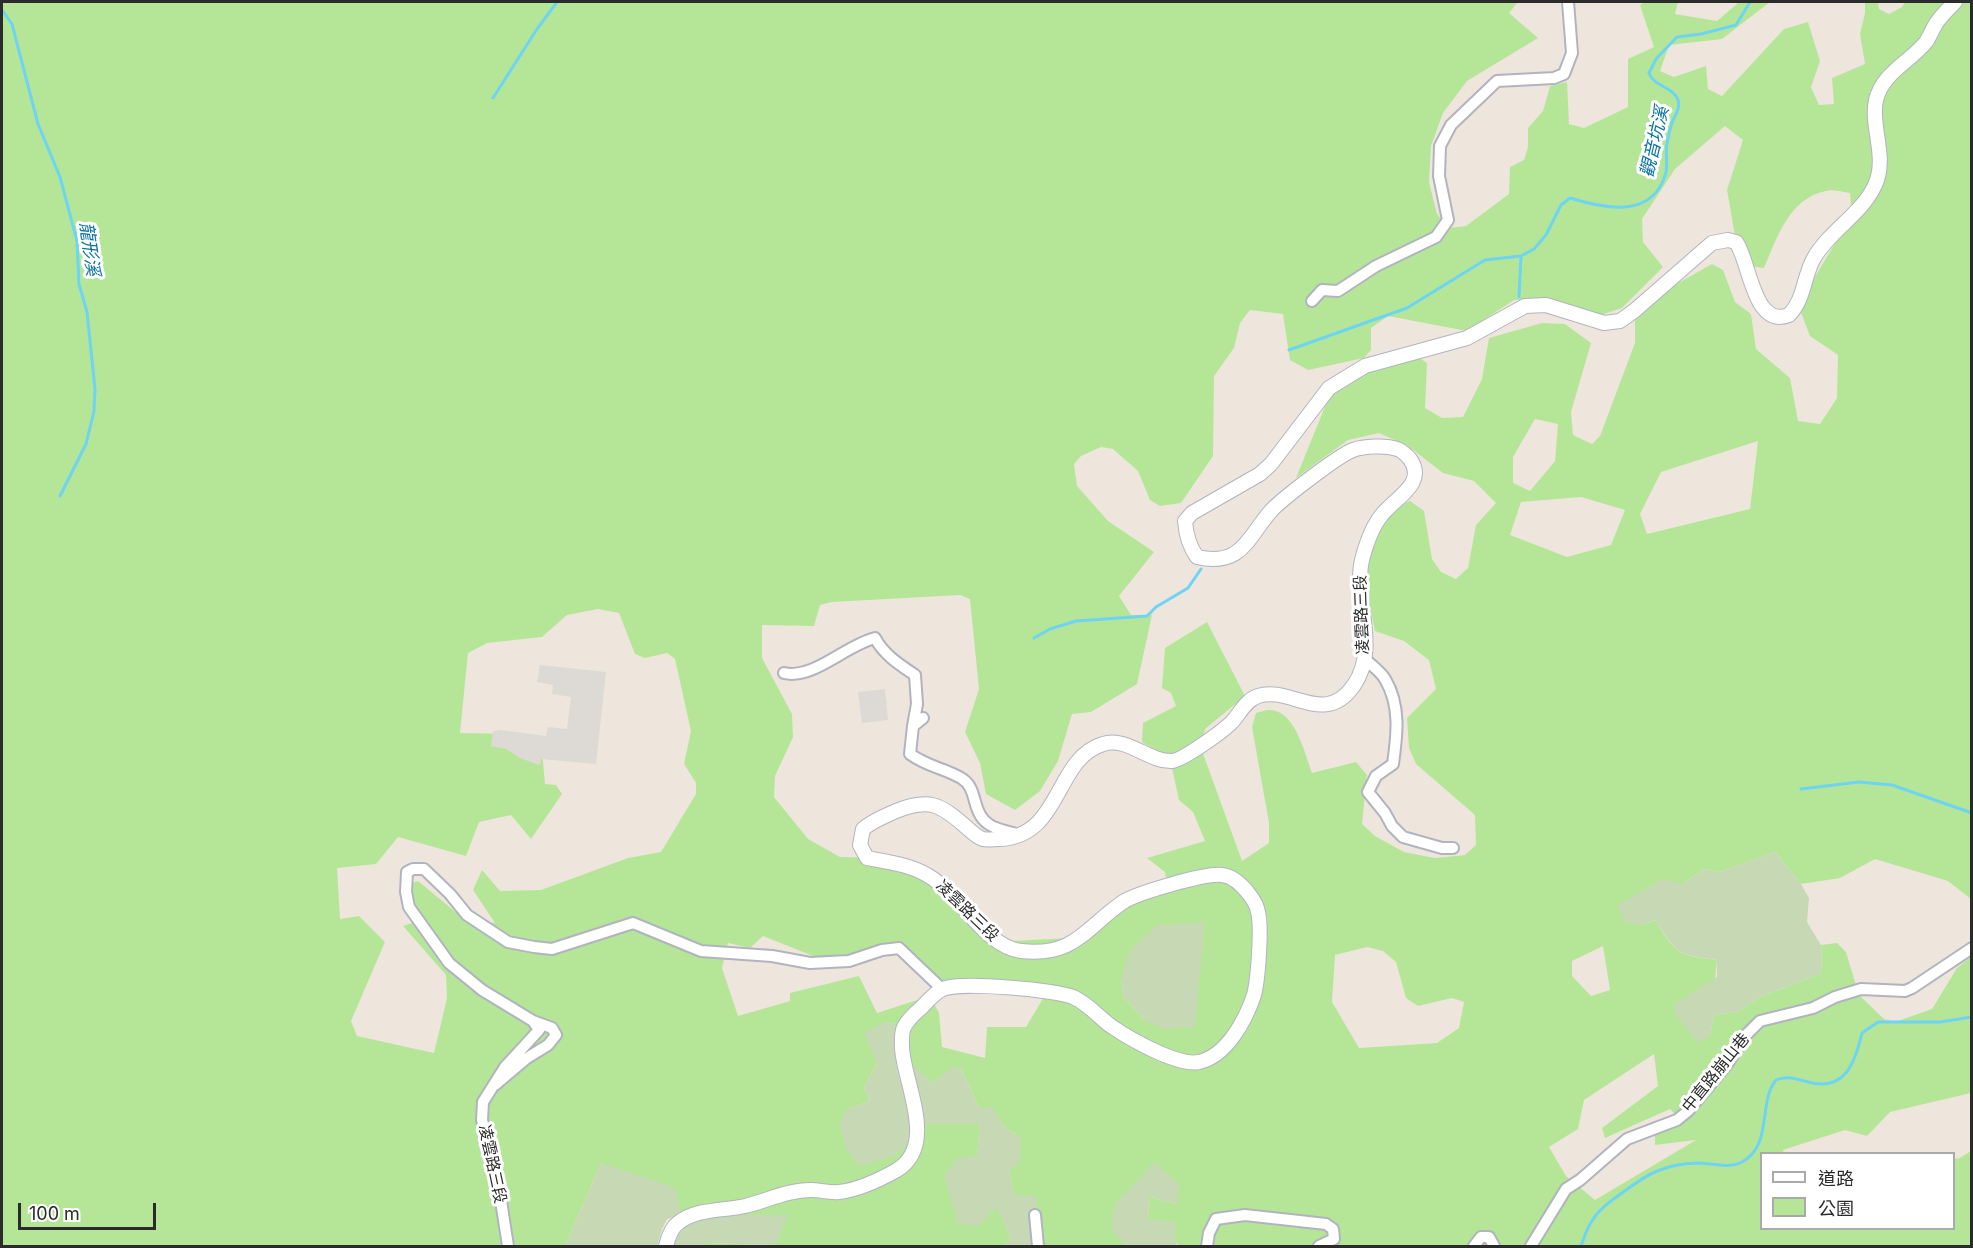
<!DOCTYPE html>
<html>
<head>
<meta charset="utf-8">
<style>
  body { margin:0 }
  #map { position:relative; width:1973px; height:1248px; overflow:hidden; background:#eee6dd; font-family:Inter,"Noto Sans TC",sans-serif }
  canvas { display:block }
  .frame { position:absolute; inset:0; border:3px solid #2b2b2b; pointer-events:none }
  .legend { position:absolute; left:1760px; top:1152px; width:195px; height:78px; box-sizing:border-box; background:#fff; border:2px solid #aaa; margin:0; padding:8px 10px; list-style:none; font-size:18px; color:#2b2b2b }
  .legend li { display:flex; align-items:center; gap:12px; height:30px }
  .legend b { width:30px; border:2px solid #aaa }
  .scale { position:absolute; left:18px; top:1203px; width:138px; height:27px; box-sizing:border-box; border:3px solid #2b2b2b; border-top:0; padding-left:8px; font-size:18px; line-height:21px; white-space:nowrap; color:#2b2b2b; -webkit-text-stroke:4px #fff; paint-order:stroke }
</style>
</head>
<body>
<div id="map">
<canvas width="1973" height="1248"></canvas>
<div class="frame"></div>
<ul class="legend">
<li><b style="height:8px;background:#fff"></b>道路</li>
<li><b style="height:16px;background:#b5e698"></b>公園</li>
</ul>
<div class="scale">100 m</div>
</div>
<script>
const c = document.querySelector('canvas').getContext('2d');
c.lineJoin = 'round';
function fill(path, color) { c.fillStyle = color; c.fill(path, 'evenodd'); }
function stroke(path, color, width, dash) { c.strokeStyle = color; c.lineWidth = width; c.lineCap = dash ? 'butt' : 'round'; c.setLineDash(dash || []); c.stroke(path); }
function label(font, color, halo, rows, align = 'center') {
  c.font = font + ' Inter,"Noto Sans TC",sans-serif'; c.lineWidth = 6; c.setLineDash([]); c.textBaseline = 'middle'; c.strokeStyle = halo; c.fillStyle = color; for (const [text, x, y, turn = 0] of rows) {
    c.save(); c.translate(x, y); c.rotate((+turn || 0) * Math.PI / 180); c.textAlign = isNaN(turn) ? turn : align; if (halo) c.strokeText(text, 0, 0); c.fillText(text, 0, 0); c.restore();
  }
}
fill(new Path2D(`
  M2,2H1518L1509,13L1538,38L1467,81L1443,113L1431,146L1429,182L1437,214L1449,228L1466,226L1509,194L1510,167L1524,160L1528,147V128L1543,111L1550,86L1567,82L1569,124L1584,128L1628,107V59L1654,47L1640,5L1644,2H1678L1675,14L1717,21L1739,2H1770L1722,39L1669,45L1660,71L1674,77L1706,66L1708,89L1722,96L1784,29L1808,22L1820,61L1811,87L1819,105L1834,104L1832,78L1865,64L1860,34L1865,13V2H1878L1879,9L1889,14L1902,7L1905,2H1971V899L1948,881L1875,859L1840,878L1801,884L1775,852L1720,872L1704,869L1683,884L1641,925L1655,920C1677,954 1676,955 1717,960L1710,1035L1714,1015L1737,1012L1760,997L1822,973L1821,945L1837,943L1846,952L1859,995L1884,1019L1895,1022L1932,1009L1957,968L1971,957V1093L1890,1112L1867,1136L1845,1130L1783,1150L1784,1153L1762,1154V1228H1954V1158L1958,1159L1971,1151V1246H1180L1148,1219L1150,1197L1177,1204L1155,1162L1122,1242L1131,1246H1035L1014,1194L1009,1171L1020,1137L1004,1127L993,1109L979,1108L961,1069L952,1068L933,1083L911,1065L980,1124L977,1156L997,1206L1011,1238L1004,1246H705V1243L776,1245L681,1215L601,1163L565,1246H2ZM1725,126L1743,140L1727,190L1740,265L1764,268C1777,238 1789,198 1826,191C1833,189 1842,192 1850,193L1852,215L1798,305L1810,336L1838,355L1837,398L1820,424L1798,421L1790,378L1756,349L1751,314L1735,302L1723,270L1712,264L1673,286L1635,319V343L1600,436L1592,444L1573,435L1571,412L1591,343L1565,324L1542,323L1489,338L1482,379L1463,417L1442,418L1425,408L1427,363L1418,357L1335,382L1296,478L1348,440L1379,433L1408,446L1443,473L1474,481L1496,503L1476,525L1468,568L1456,579L1441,572L1432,559L1424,511L1410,501L1396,506L1376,529L1363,573L1375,631L1404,641L1429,660L1436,689L1407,718L1409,748L1416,764L1475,815L1476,845L1465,855L1435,858L1404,852L1375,836L1362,824L1367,775L1356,762L1312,773C1305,754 1295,710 1270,710C1265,710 1260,712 1256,713L1252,727L1269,823V843L1242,861L1201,748L1205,729L1245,696L1207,622L1165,648L1162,688L1171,693L1176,706L1143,723L1142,742L1170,759L1179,800L1193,812L1205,841L1147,858L1165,872L1167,883L1070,938L1012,941L1001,939L911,866L888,858L840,857L808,839L774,797L775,776L793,737L792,714L762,658V625L814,626L820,605L832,602L960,595L970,599L979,689L965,732L980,763L986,794L1015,810L1040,791L1058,761L1072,714L1091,712L1137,684L1152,615H1131L1119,596L1154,552L1108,521L1077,486L1074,464L1081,456L1101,447L1113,449L1138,471L1150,500L1160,506L1181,503L1213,456L1214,376L1234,348L1240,323L1250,310L1283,314L1290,360L1308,370L1364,358L1371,350V328L1388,316L1467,331L1514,300L1548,299L1601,315L1622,308L1663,267L1643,242L1642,219L1675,169ZM1535,419L1558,424L1555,461L1530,491L1513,483V457ZM1758,441L1750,509L1647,534L1640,514L1661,472ZM1581,497L1625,510L1611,545L1567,557L1510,535L1521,502ZM598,609L619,613L635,654L645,658L667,653L675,659L691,731L684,764L696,783V794L661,852L628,858L541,890L500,891L482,870L473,890L495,923L463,918L418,881L401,887L425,919L403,926L446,975L447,998L434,1053L357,1036L351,1021L385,942L359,916L340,919L337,868L376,864L398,837L466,856L479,822L511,815L531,839L562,794L556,785L545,784L542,751L515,734L460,733L468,653L487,643L542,637L567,615ZM763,936L818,958L901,950L952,989L1045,995L1026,1027H987L985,1058L942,1047L939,1013L930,996L877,1013L859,976L790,993V1001L738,1016L722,968L728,943L750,948ZM1603,946L1610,990L1591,996L1572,976V961ZM1367,947L1383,951L1396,962L1406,998L1418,1006L1452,998L1464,1002L1459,1028L1437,1043L1359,1048L1332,1002L1335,955ZM1121,981L1146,1021L1124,998ZM886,1022L895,1024C893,1059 902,1091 911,1125L847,1109L870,1101L864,1088L877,1063ZM1654,1054L1658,1086L1602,1128L1605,1138L1670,1109L1676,1115L1655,1127V1145L1696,1140L1595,1200L1566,1176L1549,1147L1578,1129L1584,1100Z`), '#b5e698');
fill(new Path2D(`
  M1775,852L1801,884L1809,898L1807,922L1821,945L1822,973L1760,997L1737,1012L1714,1015L1710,1035L1698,1043L1676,1016L1674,1004L1717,977V960C1675,954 1679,955 1655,920L1641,925L1625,923L1618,905L1663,879L1683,884L1704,869L1720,872Z
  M1205,922L1195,1027L1165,1029L1146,1021L1124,998L1121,981L1130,950L1157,925Z
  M886,1022L895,1024L894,1047L897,1069L911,1125L907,1147L891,1157L859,1166L846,1149L839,1123L847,1109L870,1101L864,1088L877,1063L864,1032Z
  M911,1063L933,1083L952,1067L961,1069L979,1108H993L1004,1127L1020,1137V1163L1009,1171L1014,1194L1038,1197L1034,1217L1035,1246H1004L1011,1238L997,1207L978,1227L958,1223L944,1176L957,1159L977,1156L980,1124H923Z
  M1155,1162L1179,1184L1177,1204L1150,1197L1148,1219L1175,1222L1176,1244L1180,1246H1131L1122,1242L1111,1228L1115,1204Z
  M601,1163L676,1188L681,1215L667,1219L662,1229L657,1246H565Z
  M698,1215H788L776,1245L706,1243L705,1246H666Z`), '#c7d8b4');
fill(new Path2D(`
  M540,665L606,672L596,764L541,759L540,765L536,764L520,758L506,749L491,746L493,731L500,730L546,736L548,727L567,729L571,697L552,694L553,685L537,682Z
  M885,689L888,720L862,723L858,692Z`), '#ddd9d4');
stroke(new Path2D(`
  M2,10L12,24L38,124L60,177L77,241L79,284L87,312L95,389L94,411L86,444L60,496
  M493,98L537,29L557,2
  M1519,297L1521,256
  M1289,350L1407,308L1485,260L1521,256L1534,249L1546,235L1561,205L1570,198C1606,209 1654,219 1666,172C1668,163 1665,153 1667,144C1668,138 1669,132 1671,126C1673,117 1681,110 1678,100C1674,87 1654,87 1649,73L1656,59L1677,37L1701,34L1736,25L1750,2
  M1034,638L1050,629L1076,621L1147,616L1156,607L1188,588L1201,569
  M1801,789L1859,782L1892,785L1972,813
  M1581,1246C1584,1238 1587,1228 1592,1221C1599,1209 1611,1201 1622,1193C1647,1174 1664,1164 1697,1163C1710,1163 1730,1169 1742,1162C1773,1146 1758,1101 1776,1080C1787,1075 1796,1079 1808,1082C1845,1092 1855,1063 1862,1033L1878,1022H1940L1972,1017`), '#6dd4f3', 3);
const minor = new Path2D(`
  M1312,301L1322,290L1338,291L1376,266L1436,237L1448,220L1439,176L1440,146L1451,125L1497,81L1554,78L1564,74L1572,53L1568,2
  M1365,659C1371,665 1381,672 1385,679C1401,706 1397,735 1393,764L1376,776L1368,792L1385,813L1392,826L1403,837L1442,848H1453
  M784,673C813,680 846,645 875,638C884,655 900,665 915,675L917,704L913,726
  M923,718L913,726L910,754C928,767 944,768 961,778C977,787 972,807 983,819C991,829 1006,831 1017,834
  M495,1085L527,1058L548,1045L556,1035L552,1028L533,1021L482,990L449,963L409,907L406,892L407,872L413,869H424L450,894L467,915L508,942L534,947L552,949L633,923L701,951L772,956L810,963L849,961L882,950L899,948L942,989
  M1035,1215L1038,1246
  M508,1246L499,1188L482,1120L483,1102L505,1067L539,1030L533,1021
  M1207,1246L1209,1233L1216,1219L1245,1215L1326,1224L1333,1229L1334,1239L1319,1246
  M1474,1246L1481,1237H1489L1494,1246
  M1531,1246L1566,1189L1580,1180L1627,1139L1677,1120L1688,1111L1728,1063L1744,1037L1760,1021L1813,1008L1835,997L1861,989L1905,991L1912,988L1972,948`);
const tertiary = new Path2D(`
  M666,1246C668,1238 671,1228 678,1223C697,1208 723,1211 745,1206C767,1201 787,1190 811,1190C820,1190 830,1193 839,1192C857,1190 881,1179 897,1170C938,1145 904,1083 902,1048C902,1041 901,1034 904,1027C908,1019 915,1013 922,1007C928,1001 935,992 943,989C960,981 1055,990 1073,997C1087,1003 1099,1017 1111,1026C1130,1039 1177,1066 1199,1062C1227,1056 1246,1019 1254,995C1258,980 1262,927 1258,912C1257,906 1253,899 1249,894C1242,885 1233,876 1222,875C1205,873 1137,893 1123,902C1085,928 1075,957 1021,951C986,947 961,897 932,878C913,865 889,862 867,858L860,845L863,829C872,821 885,816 896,811C929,798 940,804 965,826C970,830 976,837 983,839C987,840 994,839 999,839C1062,837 1054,759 1103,744C1127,736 1148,762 1172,761C1183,760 1223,731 1232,722C1240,713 1246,700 1258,696C1290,685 1325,728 1354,685C1381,646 1351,598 1363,556C1367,542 1372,527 1381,516C1393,499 1428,484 1410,459C1406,455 1402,450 1397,449C1386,445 1364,446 1353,450C1339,455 1279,501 1270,512C1247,539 1241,567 1197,557C1189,546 1186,535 1185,521L1192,513L1260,474L1271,464L1329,388L1365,366L1467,338L1525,306L1546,305L1604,323L1620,321L1634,311L1712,243L1728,240L1736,242C1750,261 1753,329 1789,315C1805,299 1803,277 1814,258C1830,230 1862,214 1875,185C1888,157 1870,127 1876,100C1883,72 1910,62 1926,42C1930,36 1933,28 1937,22C1942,15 1949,8 1955,2`);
stroke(minor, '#b1b4bf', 14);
stroke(tertiary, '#b1b4bf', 16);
stroke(minor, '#fff', 10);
stroke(tertiary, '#fff', 14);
label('16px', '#2b2b2b', '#fff', [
  ["凌雲路三段",1362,615,-92],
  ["凌雲路三段",967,911,44],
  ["中直路崩山巷",1716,1073,-51],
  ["凌雲路三段",492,1164,78]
]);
label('italic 18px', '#0972a2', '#fff', [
  ["觀音坑溪",1655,142,-77],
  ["龍形溪",89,249,82]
]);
</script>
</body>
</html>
